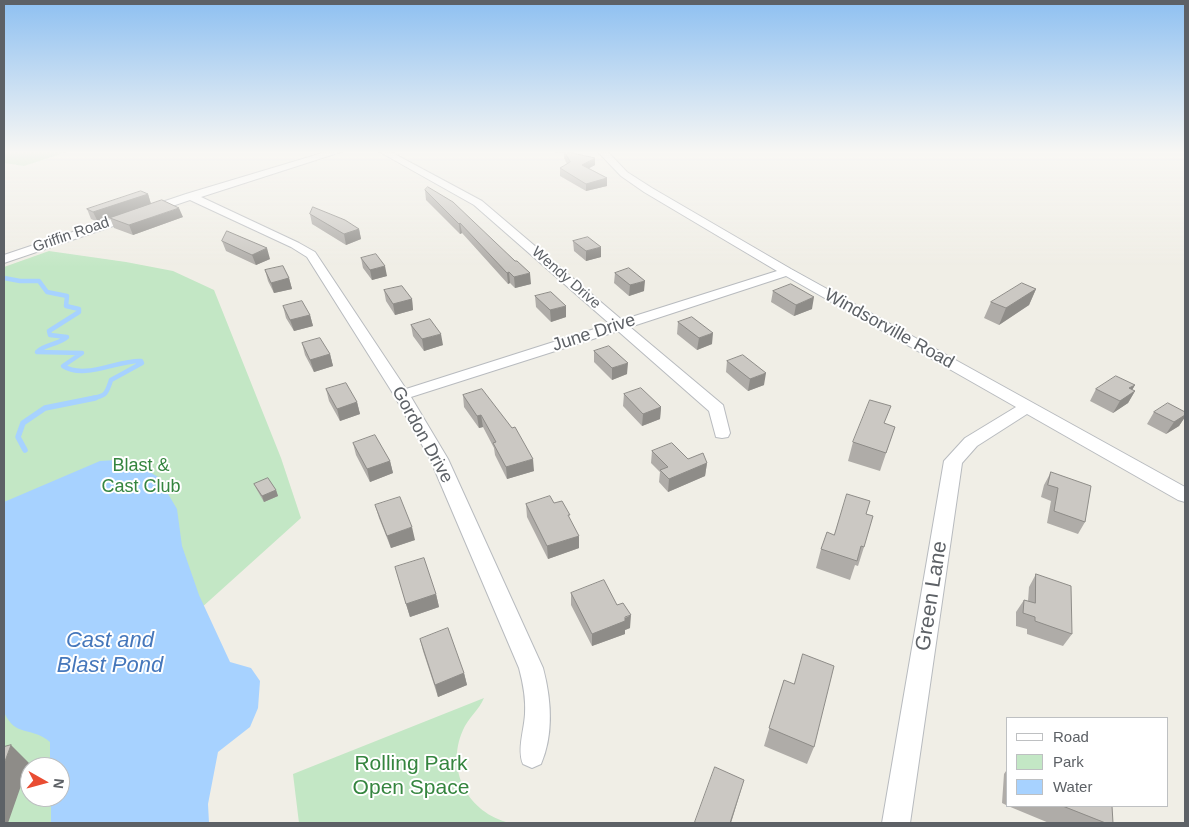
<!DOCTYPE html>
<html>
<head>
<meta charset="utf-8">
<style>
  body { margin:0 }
  #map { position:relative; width:1189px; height:827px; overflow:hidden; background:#f0eee6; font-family:Arial,sans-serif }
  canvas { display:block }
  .frame { position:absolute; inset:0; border:5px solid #5d6166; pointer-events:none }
  .legend { position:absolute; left:1006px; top:717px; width:162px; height:90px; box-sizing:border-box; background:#fff; border:1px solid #bec0c2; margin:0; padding:6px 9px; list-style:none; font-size:15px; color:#5d6166 }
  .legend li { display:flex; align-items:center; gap:10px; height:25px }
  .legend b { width:25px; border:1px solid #bec0c2 }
  .north { position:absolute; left:20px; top:757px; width:50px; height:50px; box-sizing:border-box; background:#fff; border:1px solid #bec0c2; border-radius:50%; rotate:97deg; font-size:14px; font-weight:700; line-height:20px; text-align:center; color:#5d6166 }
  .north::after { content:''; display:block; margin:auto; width:18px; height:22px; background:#e94d33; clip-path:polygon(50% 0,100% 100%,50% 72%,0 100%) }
</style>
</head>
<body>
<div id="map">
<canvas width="1189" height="827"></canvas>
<div class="frame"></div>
<ul class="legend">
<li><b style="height:6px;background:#fff"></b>Road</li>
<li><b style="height:14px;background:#c3e7c5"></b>Park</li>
<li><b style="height:14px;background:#a7d2ff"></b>Water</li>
</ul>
<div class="north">N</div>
</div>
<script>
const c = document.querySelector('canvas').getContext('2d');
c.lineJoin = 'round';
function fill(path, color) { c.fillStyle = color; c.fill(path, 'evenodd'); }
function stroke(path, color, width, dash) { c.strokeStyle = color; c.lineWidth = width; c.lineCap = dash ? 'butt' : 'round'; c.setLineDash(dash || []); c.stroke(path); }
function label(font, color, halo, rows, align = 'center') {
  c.font = font + ' Arial,sans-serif'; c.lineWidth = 4; c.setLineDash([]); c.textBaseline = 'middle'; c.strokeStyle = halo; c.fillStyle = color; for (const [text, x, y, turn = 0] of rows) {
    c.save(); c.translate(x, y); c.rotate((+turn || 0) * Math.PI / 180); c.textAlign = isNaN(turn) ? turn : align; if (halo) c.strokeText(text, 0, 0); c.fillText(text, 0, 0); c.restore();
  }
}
fill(new Path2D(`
  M4,151H70L24,166L4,163Z
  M49,251L126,262L173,271L214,290L281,458L301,518L159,646L188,823H4V267ZM30,767H60V797H30Z
  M484,698C479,710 468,718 463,730C445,770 468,813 510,823H299L293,774Z`), '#c3e7c5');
fill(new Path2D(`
  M116,460L135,463L158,477L177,509L182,546L199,595L230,662L251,668L260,681L258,708L250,727L218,752L208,804L209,823H51V797H60V767H50V742C32,726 15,738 4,712V502L100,461Z`), '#a7d2ff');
stroke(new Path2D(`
  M4,278L20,281H39L47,292L67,296L66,306L79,309V312L49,331L50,335L67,337C58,345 44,344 37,352L82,353L63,366C85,380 117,360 141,361L142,363L111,380C106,396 105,396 89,399`), '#a7d2ff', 4.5);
stroke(new Path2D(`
  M25,450L18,437L23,423L45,408L95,398`), '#a7d2ff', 5.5);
const street = new Path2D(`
  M329,151H344L201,197L299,243L315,252L406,389L610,324L474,205L378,151H389L482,201L622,320L777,271L644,192L621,176L597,151H607L627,172L652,188L791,269L1185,487V502L1178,500L1027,414L977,446L962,463L910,823H882L944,461L965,438L1016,407L786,276L630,327L723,405L730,433L728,437L722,438L716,437L709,411L618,331L411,397L448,459L543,668C551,698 554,734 541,764L532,768L523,764C517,749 524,731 525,714C526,698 523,683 519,668L430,459L394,395L307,257L291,247L190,200L4,263V255L186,194Z`);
stroke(street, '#b8bbbf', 2);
fill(street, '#fff');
fill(new Path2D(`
  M554,151H573V152H570L595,165L589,168L607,178V186L586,191L560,176V168L567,164L564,158V153H555Z
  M425,190L531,284L515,288L510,283L508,284L462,233L460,234L426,200Z
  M148,194L151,204L98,222L91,219L87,209Z
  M310,214L359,229L361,239L346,245L312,224Z
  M183,217L133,235L114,228L110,218Z
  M222,241L270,259L256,265L226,251Z
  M573,241L601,257L586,261L574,251Z
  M361,258L387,276L372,280L363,268Z
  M265,270L289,278L292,289L274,293L268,281Z
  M615,273L644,291L629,296L614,283Z
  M1036,289L1029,305L999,325L984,318L991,302Z
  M384,290L412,299L413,310L395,315L386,301Z
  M773,291L812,309L794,316L771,302Z
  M535,296L566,317L551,322L536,307Z
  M283,306L310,315L313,326L294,331L286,318Z
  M678,322L712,344L697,350L677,334Z
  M411,325L443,345L424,351L413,336Z
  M302,343L330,354L333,366L314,372L305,355Z
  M594,351L627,374L612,380L594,362Z
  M727,361L764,385L748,391L726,372Z
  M1135,385L1132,390L1135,391L1128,403L1113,413L1090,401L1096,389Z
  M326,389L357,402L360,414L340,421L329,401Z
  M624,394L661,407L660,419L642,426L623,406Z
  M463,395L534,471L507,479L495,455L494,448L483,427L479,428L464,407Z
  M1154,412H1185V417L1179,426L1166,434L1147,424Z
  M885,424L895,427L880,471L848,461L853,442Z
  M353,443L390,461L393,473L370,482L356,455Z
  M652,451L707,463L705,476L668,492L659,482L660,472L651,463Z
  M1051,472L1085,522L1078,534L1047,523L1051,501L1041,497L1044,485Z
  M254,484L276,490L278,496L264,502L257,490Z
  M554,503L570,519L579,548L548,559L527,517L526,504Z
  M375,505L415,540L391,548L379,518Z
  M866,514L864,547L858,566L855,565L850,580L816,568L821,549L834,535Z
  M395,567L436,594L439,607L410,617Z
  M1036,574L1072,634L1063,646L1027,634V629L1016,626V612L1024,600L1028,601L1029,587Z
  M571,593L630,628L625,630V634L592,646L571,605Z
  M420,639L464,673L467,685L438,697L423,651Z
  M784,680L814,747L807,764L764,746Z
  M1008,768V806L1002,803L1004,774Z
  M1008,806H1111L1113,823H1049Z`), '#afaca8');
fill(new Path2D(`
  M595,158V165L582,172V165Z
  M607,178V186L586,191V184Z
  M148,194L151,204L98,222L93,212Z
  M179,208L183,217L133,235L129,225Z
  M460,223L462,233L460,234L459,224Z
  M359,229L361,239L346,245L344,234Z
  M601,247V257L586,261V251Z
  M267,248L270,259L256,265L252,255Z
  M385,266L387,276L372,280L370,270Z
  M509,272L510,283L508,284L507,273Z
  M530,273L531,284L515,288L514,277Z
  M289,278L292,289L274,293L271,283Z
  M645,281L644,291L629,296L630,285Z
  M1036,289L1029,305L999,325L1006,308Z
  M814,297L812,309L794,316L796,305Z
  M412,299L413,310L395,315L393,304Z
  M566,306V317L551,322L550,310Z
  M310,315L313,326L294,331L290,320Z
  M713,333L712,344L697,350L699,338Z
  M441,334L443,345L424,351L422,339Z
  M330,354L333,366L314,372L310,360Z
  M628,363L627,374L612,380V368Z
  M766,373L764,385L748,391L750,379Z
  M1135,385L1129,395L1135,391L1128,403L1113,413L1120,401L1129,388Z
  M357,402L360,414L340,421L337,409Z
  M661,407L660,419L642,426L643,414Z
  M481,415L483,427L479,428L477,416Z
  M1185,415V417L1179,426L1166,434L1174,422Z
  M533,459L534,471L507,479L506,467Z
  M390,461L393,473L370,482L367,469Z
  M707,463L705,476L668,492L669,479Z
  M276,490L278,496L264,502L262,496Z
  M412,527L415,540L391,548L387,536Z
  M579,536V548L548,559L547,546Z
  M436,594L439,607L410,617L406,604Z
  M631,615L630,628L625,630V634L592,646V634Z
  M464,673L467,685L438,697L435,685Z
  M11,745L29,763L8,823H4V764Z
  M744,780L731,823H730Z`), '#8e8c88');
const building = new Path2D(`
  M564,151L595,158L582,165L607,178L586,184L560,168L570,162Z
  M428,187L453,202L515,261H517L530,273L514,277L509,272L507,273L460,223L459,224L425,190Z
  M141,191L148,194L93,212L87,209Z
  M162,200L179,208L129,225L110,218Z
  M313,207L345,220L359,229L344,234L310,214Z
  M227,231L267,248L252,255L222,241Z
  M588,237L601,247L586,251L573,241Z
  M376,254L385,266L370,270L361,258Z
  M283,266L289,278L271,283L265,270Z
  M629,268L645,281L630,285L615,273Z
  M1022,283L1036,289L1006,308L991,302Z
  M791,284L814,297L796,305L773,291Z
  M402,286L412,299L393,304L384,290Z
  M551,292L566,306L550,310L535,296Z
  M302,301L310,315L290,320L283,306Z
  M692,317L713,333L699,338L678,322Z
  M430,319L441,334L422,339L411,325Z
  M320,338L330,354L310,360L302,343Z
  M609,346L628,363L612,368L594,351Z
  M743,355L766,373L750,379L727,361Z
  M1116,376L1135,385L1129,388L1135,391L1120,401L1096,389Z
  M346,383L357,402L337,409L326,389Z
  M641,388L661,407L643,414L624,394Z
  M482,389L512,428L515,427L533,459L506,467L493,443L496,442L481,415L477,416L463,395Z
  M870,400L891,406L884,423L895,427L886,453L853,442Z
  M1168,403L1185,412V415L1174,422L1154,412Z
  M375,435L390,461L367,469L353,443Z
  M672,443L688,459L703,453L707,463L669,479L660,470L668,467L652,451Z
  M1051,472L1091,486L1085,522L1054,511L1058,488L1048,485Z
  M268,478L276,490L262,496L254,484Z
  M847,494L870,501L866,514L873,516L864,547L861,546L857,561L821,549L827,532L834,535Z
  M550,496L554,503L562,501L570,515H568L579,536L547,546L526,504Z
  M400,497L412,527L387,536L375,505Z
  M424,558L436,594L406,604L395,567Z
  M1036,574L1071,586L1072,634L1035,621V617L1023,613L1024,600L1035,603Z
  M604,580L617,605L623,603L631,615L625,617V621L592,634L571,593Z
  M448,628L464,673L435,685L420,639Z
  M803,654L834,666L814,747L769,728L784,680L794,684Z
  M11,745L4,764V747Z
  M715,767L744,780L730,823H697L695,822Z
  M1063,806H1112L1113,823H1106Z`);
fill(building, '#cbc8c3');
stroke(building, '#8e8c88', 1);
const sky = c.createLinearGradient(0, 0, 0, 267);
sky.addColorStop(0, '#8ec0f1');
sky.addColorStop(0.57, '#f8f7f4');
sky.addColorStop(1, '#f8f7f400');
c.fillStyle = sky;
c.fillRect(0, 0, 1189, 267);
label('15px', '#5d6166', '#fff', [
  ["Griffin Road",71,235,-19],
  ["Wendy Drive",566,278,41]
]);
label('18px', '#5d6166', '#fff', [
  ["Windsorville Road",889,329,29],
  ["June Drive",594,333,-18],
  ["Gordon Drive",422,435,61]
]);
label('18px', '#35853f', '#fff', [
  ["Blast &",141,466],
  ["Cast Club",141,487]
]);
label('21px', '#5d6166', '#fff', [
  ["Green Lane",932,596,-81]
]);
label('21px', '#35853f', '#fff', [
  ["Rolling Park",411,764],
  ["Open Space",411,788]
]);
label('italic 22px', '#4577bb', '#fff', [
  ["Cast and",110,641],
  ["Blast Pond",110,666]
]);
</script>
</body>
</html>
